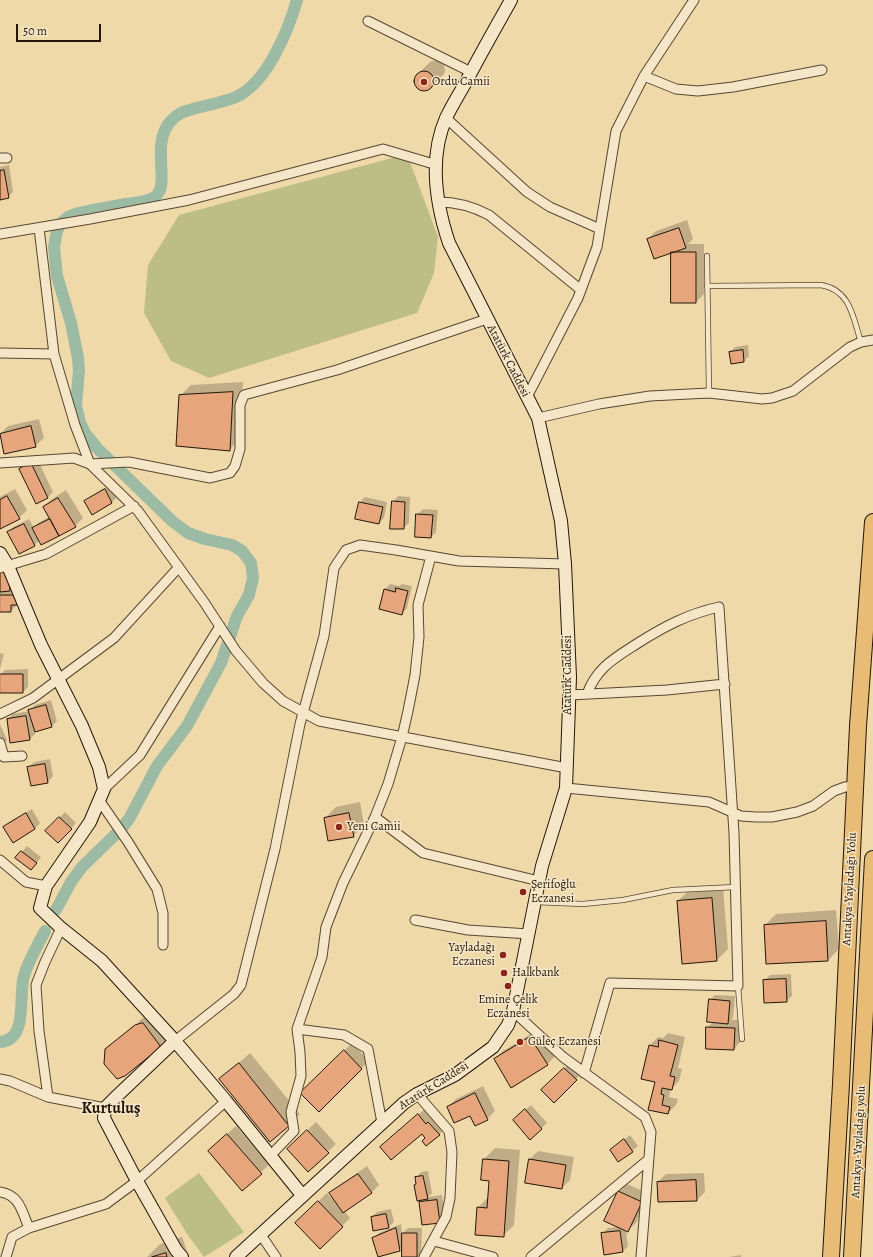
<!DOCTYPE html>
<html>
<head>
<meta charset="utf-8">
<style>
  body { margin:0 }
  #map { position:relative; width:873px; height:1257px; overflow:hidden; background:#f0d9a9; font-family:Alegreya,serif }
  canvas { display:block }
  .scale { position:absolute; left:16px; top:24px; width:85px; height:18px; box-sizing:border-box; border:2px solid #22160a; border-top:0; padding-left:5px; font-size:12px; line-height:14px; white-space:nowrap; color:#22160a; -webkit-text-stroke:3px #f5e6c7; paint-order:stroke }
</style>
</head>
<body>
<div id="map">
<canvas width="873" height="1257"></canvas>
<div class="scale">50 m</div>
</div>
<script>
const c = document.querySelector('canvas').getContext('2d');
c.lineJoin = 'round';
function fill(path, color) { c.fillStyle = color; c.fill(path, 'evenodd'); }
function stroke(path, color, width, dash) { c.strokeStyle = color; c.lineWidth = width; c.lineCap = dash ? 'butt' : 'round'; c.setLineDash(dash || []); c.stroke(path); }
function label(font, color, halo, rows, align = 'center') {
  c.font = font + ' Alegreya,serif'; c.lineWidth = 3; c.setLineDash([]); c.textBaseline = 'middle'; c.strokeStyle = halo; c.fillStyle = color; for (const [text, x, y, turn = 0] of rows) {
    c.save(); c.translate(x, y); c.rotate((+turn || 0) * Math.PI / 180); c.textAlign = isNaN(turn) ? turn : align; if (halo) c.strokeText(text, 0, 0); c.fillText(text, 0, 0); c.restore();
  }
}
fill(new Path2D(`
  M407,154L438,237L434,273L417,313L209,378L171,361L144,313L148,265L179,215Z
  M199,1173L244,1232L204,1257L187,1234L165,1198Z`), '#bcbe86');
fill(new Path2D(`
  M436,60L444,65L445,71L444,74L428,90H422L417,87L415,81L417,75L430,62Z
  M9,165L13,192L8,197L0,199V167Z
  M687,220L693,239L688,244H704V294L696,302L672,252L648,239L656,231Z
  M748,345L749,356L744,361L730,352L735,347Z
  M243,382L240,439L229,450L180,396L191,385Z
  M39,419L44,438L35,446L0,434L8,426Z
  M37,458L53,492L48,497L36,503L20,469L25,464Z
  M110,485L117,497L112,502L92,514L85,502L91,496Z
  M15,489L27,510L19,518L0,528V497Z
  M66,490L83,518L75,526L39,540L35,545L19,553L8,533L13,527L29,519L34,528L38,523L49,517L44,507L52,499Z
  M398,496L410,497L409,523L403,528L393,502Z
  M365,497L387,502L384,518L379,523L357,519L360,502Z
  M423,509L438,510L436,532L431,537L417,515Z
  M0,568L15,585L10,590H23L16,606L11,611H0Z
  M390,584L399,586L402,584L412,586L407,608L402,614L385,589Z
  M0,653L4,654L0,669Z
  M28,669V687L23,692L0,675L5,670Z
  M51,700L57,721L52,726L35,731V734L30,739L8,719L13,714L30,711L35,705Z
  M0,724L7,740L0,747Z
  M50,759L53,776L48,782L31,784L29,767L34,762Z
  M360,802L364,825L353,836L325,818L336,807Z
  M32,809L40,823L35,829L5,827L10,822Z
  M65,812L76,823L58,842L47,831Z
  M27,846L41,857L36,864L17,858Z
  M723,887L728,949L717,960L683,962L678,901L689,890Z
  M836,910L839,949L828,960L765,925L776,914Z
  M791,974L792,996L786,1001L764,981L770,975Z
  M715,995L735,996L733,1018L731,1020H742V1040L734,1049L707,1028L713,1022L710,1000Z
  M152,1016L168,1038L160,1046L106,1050L139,1023L138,1022L144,1017Z
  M539,1029L555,1056L547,1065L495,1059L503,1051Z
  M668,1033L685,1037L678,1068L682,1069L679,1081L671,1089L669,1097L678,1099L676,1105L668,1113L650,1109L656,1082L642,1079L650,1045L658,1037L663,1038Z
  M352,1043L369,1061L319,1110L302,1093Z
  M250,1053L300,1114L270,1141L220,1080Z
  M570,1063L581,1074L554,1102L543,1090Z
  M483,1086L495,1111L487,1119L448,1107L456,1099Z
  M531,1105L547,1123L530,1139L519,1115Z
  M427,1107L447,1126L439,1135L426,1138L422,1133L381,1147Z
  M316,1122L336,1144L308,1170L296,1141Z
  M236,1126L269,1165L242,1189L209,1151Z
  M630,1135L638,1146L619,1161L611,1150Z
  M495,1148L520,1150L514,1225L503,1236L478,1208L488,1197L490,1180L484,1159Z
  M538,1151L574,1157L570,1180L562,1188L527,1182L530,1159Z
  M367,1166L379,1185L371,1193L344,1211L350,1218L320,1248L296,1223L327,1193L335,1202L336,1201L331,1194L339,1186Z
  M428,1171L432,1193L428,1197L442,1195L445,1217L439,1222L420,1202L424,1199L417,1183L416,1178L421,1172Z
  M704,1173L705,1192L697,1200L658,1182L666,1174Z
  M627,1184L649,1194L636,1223L627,1231L626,1230L628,1246L623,1251L602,1234L608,1228L619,1227V1192Z
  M391,1209L394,1222L389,1227L372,1217L377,1212Z
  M401,1224L402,1234L408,1228H422L421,1257H403V1246L399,1250L374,1238L379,1233Z
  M182,1237L189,1257H147L160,1244Z
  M741,1255V1257H729Z`), '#0003');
stroke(new Path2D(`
  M56,910L71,882L82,867L121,829L129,819L157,766L187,726L221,663L237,616L249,595L253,578L251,563L242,551L232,545L205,539L188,533L172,521L97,448L85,433L80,423L76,405L79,371L78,358L71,323L57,276L54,247L57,231L61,223L68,217L75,214C92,210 109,207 126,204C134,203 145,202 153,198C176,186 141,133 183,112C200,106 219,104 236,97C267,83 288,31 297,0
  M0,1042C29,1040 18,995 24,976C28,961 38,945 45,931`), '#9bbba4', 12);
const building = new Path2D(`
  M414 81a10 10 0 1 1 20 0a10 10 0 1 1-20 0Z
  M4,170L9,198L0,200V171Z
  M679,228L686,248L654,259L647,239Z
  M671,252H696V303H671Z
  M743,350L744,362L731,364L729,352Z
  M233,392L230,451L176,446L179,395Z
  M31,426L36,447L4,454L0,434Z
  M31,463L48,498L36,504L19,469Z
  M105,489L112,503L92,515L84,501Z
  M7,496L20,519L0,529V500Z
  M58,498L76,527L59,536L43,507Z
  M392,501L405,502L404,529H390Z
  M359,502L383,507L379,524L355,519Z
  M416,514L433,515L431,538L415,537Z
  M50,519L59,536L41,545L32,528Z
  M24,524L35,546L19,554L7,532Z
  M8,570L10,591L0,592V572Z
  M396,588L408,591L402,615L379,609L384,589L395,592Z
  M0,595H18V605H11V612H0Z
  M0,674H23V693H0Z
  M46,705L52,727L35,732L28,710Z
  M26,716L30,740L10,743L7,719Z
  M45,764L48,783L31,786L27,767Z
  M26,813L35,829L13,843L3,827Z
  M349,813L354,837L328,841L324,818Z
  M59,817L72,829L58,843L45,831Z
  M21,851L37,863L31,870L15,858Z
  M712,898L717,961L682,964L677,901Z
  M826,921L828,961L766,964L764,925Z
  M786,979L787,1002L764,1003L763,980Z
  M709,999L730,1001L728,1024L707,1022Z
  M143,1023L161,1047L125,1076L117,1079L104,1064L105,1049L135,1025Z
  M706,1027L735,1028L734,1050L706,1049Z
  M530,1037L548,1065L511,1088L494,1059Z
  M659,1040L678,1045L670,1076L675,1077L672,1090L662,1088L661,1094L664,1095L662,1105L670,1107L668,1114L648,1110L655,1082L641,1079L649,1045L658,1047Z
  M344,1050L362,1069L319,1112L300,1093Z
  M239,1063L289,1126L270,1142L219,1079Z
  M564,1068L577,1080L554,1103L541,1090Z
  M475,1093L488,1120L475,1126L470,1116L454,1123L447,1107Z
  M525,1109L542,1129L530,1140L513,1120Z
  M418,1114L426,1124L428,1122L440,1135L426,1146L422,1141L425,1138L422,1134L391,1160L380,1147Z
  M307,1130L329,1153L308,1172L287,1149Z
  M227,1134L262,1174L242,1191L208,1151Z
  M624,1139L633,1152L618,1162L610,1150Z
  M483,1159L509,1161L504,1237L475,1235L477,1207L487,1208L489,1181L481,1180Z
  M529,1159L566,1165L562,1189L525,1183Z
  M358,1174L372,1193L343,1213L329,1193Z
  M423,1176L428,1199L417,1201L414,1185L416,1184L415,1177Z
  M696,1180L697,1201L658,1202L657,1182Z
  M618,1191L642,1202L628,1232L604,1221Z
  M437,1200L440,1223L422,1225L419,1202Z
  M318,1201L343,1227L320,1249L295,1223Z
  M386,1214L389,1228L373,1231L371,1217Z
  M396,1228L400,1251L378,1257L372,1238Z
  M620,1231L623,1252L604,1255L601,1233Z
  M402,1233H417V1257H402Z
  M166,1253L167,1257H152Z`);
fill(building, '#e6a57a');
stroke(building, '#22160a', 1);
const lane = new Path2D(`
  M707,256L709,393
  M707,286L821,285C851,290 853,318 861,342
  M535,902L583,904L623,900L673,890L736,887
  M738,986L742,1039`);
const street = new Path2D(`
  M368,21L471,72
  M644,76L676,89L698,91L733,87L822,70
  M446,118L527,192L550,207L600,229
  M0,158H7
  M438,202C457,202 472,206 489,215L581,290
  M39,228L54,354
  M0,234L90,219L189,200L383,149L437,165
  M0,353L54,354L75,425L90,464L138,511L204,602L236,651L263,683L283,701L319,721L567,768
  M527,397L578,298L597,247L616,131L644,76L694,0
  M538,418L599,404L650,396L709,393L762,399L772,398L793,391L850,347L861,342L873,340
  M0,463L74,458L90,464L129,462L210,478L230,473L235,466L240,449V405L244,395L337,370L487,319
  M0,568L46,554L134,506
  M570,695L667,690L725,684
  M0,714L33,698L114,638L179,567
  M0,743L4,757L22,756
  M566,788L709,802L741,816L756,817H772L797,812L813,806L834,791L845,787L855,786
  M104,789L140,755L220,626
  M99,800L128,842L157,889L163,913V945
  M375,817L423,853L539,881
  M0,860L26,882L46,886
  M415,920L468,930L529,934
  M513,1011L563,1057L645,1117L651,1132L641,1257
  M297,1029L344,1035L368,1049L382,1123
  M175,1041L234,994L241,985L275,849L300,724L324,636L334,568L346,550L360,545L396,550L459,561L565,564
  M584,1073L610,983L738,986L734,833L719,607C688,614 665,626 638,643C615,658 597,667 587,694
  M0,1079L10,1081L48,1097L105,1108
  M417,1094L449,1131L452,1152L450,1198L446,1217L424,1257
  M48,1097L39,1031L36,985L45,962L61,928
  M271,1155L294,1131L291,1112L301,1076L300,1052L297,1029L322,957L326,927L343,883L375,817L388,784L402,737L408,711L415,675L419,637L418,605L431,556
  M0,1192C20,1195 22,1212 29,1228
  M261,1235L276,1257
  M434,1241L493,1257
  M6,1257L12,1237L29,1228L106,1204L137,1181L226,1101
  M531,1257L648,1160`);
const secondary = new Path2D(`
  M0,553L8,566L41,645L82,726L99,767L104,789L90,822L46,886L40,908L61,928L102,961L175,1041L226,1101L302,1195
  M175,1041L118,1095L105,1108L104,1118L137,1181L176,1250L182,1257
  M236,1257L404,1103L417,1094L455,1075L493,1047L508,1025L513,1011L542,866L566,788L570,677L565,564L561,521L538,418L449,243C436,204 429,157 446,118C452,105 460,93 467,80C481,53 496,27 511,0`);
const highway = new Path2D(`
  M831,1257L841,1084L858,726L873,522
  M852,1257L873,859`);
stroke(lane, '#564732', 6);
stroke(street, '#564732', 11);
stroke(secondary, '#22160a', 14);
stroke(highway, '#22160a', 18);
stroke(lane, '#f5e6c7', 4.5);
stroke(street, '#f5e6c7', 9);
stroke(secondary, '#f5e6c7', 12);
stroke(highway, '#e8bc74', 16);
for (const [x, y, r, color] of [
  [424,82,4,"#8f2418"],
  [339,827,4,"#8f2418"],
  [523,892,4,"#8f2418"],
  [503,955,4,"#8f2418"],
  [504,973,4,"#8f2418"],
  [508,986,4,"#8f2418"],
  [520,1042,4,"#8f2418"]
]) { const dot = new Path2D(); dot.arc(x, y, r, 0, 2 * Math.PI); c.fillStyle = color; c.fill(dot); stroke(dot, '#f5e6c7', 1.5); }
label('12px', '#22160a', '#f5e6c7', [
  ["Ordu Camii",432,82],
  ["Yeni Camii",347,827],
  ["Şerifoğlu",531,885],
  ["Eczanesi",531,899],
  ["Yayladağı",495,948,"right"],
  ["Eczanesi",495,962,"right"],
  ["Halkbank",512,973],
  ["Emine Çelik",508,1000,"center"],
  ["Eczanesi",508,1014,"center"],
  ["Güleç Eczanesi",528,1042]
], 'left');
label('12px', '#22160a', '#f5e6c7', [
  ["Atatürk Caddesi",508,361,63],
  ["Atatürk Caddesi",568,675,-90],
  ["Antakya-Yayladağı Yolu",850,889,-87],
  ["Atatürk Caddesi",434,1086,-32],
  ["Antakya-Yayladağı yolu",859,1142,-87]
]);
label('bold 16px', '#22160a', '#f5e6c7', [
  ["Kurtuluş",111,1109]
]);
</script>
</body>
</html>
